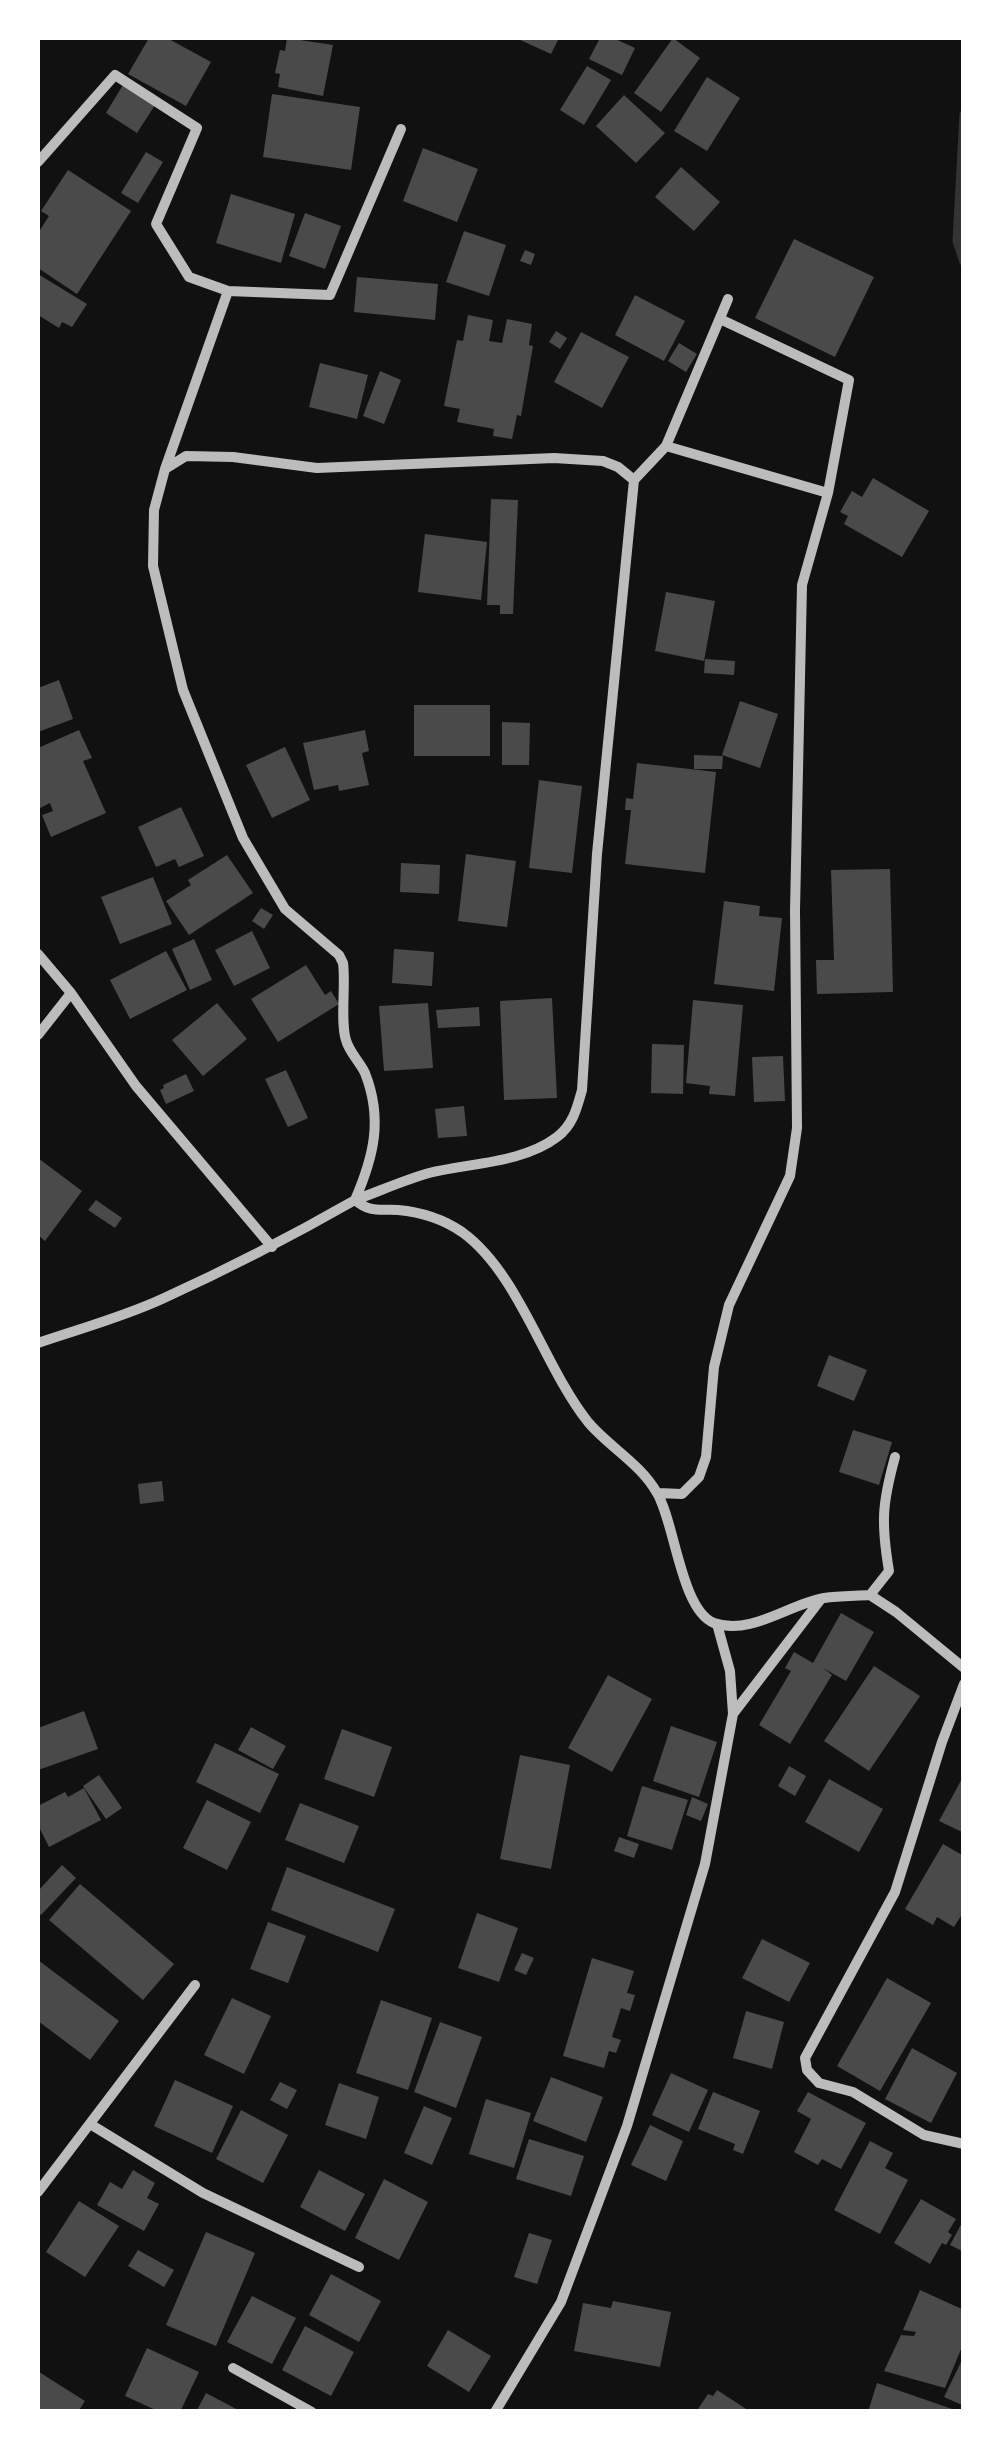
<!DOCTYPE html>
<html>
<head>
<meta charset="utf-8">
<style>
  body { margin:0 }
  #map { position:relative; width:1001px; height:2449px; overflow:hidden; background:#111; font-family:Lora,serif }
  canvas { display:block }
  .frame { position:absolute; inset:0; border:40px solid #fff; pointer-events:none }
</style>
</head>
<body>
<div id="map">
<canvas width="1001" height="2449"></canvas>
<div class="frame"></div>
</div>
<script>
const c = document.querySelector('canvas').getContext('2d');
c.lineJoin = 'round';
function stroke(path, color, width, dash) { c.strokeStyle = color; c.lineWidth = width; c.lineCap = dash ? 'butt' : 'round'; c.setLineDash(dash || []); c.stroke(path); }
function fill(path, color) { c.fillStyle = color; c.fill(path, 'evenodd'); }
stroke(new Path2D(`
  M964,114L957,241L964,262`), '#333', 9);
fill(new Path2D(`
  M149,38H167L211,62L186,106L128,74Z
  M287,38L333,45L323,96L278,87L280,74L275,73L280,50L285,51Z
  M516,38H559L551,54Z
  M600,38H613L635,48L622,75L589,59Z
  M673,38L700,58L661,112L634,93Z
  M587,66L611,80L584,125L560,110Z
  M707,77L740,98L707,151L674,131Z
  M123,85L155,105L137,133L106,113Z
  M272,94L360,107L351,170L263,157Z
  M624,95L665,133L636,163L596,126Z
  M423,148L478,169L457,222L403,201Z
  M146,152L163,162L138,203L121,193Z
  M681,167L720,202L694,231L655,197Z
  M68,170L131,211L77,294L38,268V233L49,216L41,211Z
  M231,194L295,214L281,263L216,243Z
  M305,213L341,226L325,269L289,256Z
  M464,231L506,245L489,296L446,282Z
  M794,239L874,277L835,357L755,318Z
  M525,250L535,254L531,265L520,261Z
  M38,274L87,304L72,327L62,322L59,328L38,315Z
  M357,277L438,284L435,320L354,312Z
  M635,295L685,321L664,361L615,335Z
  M468,315L493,320L489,341L502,343L507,319L532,324L529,345L533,346L521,416L517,415L512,439L493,436L494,429L457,422L460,409L444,406L457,340L463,341Z
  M556,331L567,338L560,349L549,342Z
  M581,332L629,357L602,408L554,382Z
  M679,343L697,354L686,372L668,361Z
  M320,363L368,375L357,419L309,407Z
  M380,371L401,380L384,424L363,416Z
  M873,478L929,511L902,557L844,524L848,516L840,512L852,491L862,497Z
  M491,499L518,500L513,614H500V605H487Z
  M425,534L487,542L481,600L418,592Z
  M666,592L715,601L704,661L655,651Z
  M705,659L735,661L734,675L704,673Z
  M59,680L73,719L38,732V688Z
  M740,701L778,714L760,768L722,755Z
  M414,705H490V756H414Z
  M502,722L530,723L529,765H502Z
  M79,730L92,758L83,761L106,813L51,837L42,815L53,811L50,803L38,809V748Z
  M365,730L369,751L362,753L369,785L339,791L338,785L314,790L303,743Z
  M285,747L310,800L272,818L246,765Z
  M694,755L723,756L722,769H694Z
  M637,763L716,772L705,873L625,864L631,810H625L626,798L633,799Z
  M539,780L582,786L572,873L529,868Z
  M181,807L204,856L179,867L175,859L156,867L138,827Z
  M466,854L516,861L507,927L458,921Z
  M227,855L253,893L189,935L166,901L191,885L188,880Z
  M401,863L440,865L439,894L400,892Z
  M890,869L893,992L817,994L816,960H834L831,870Z
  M153,877L172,924L120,944L101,897Z
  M724,901L760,906L759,916L782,918L774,991L714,984Z
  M261,908L273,915L264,929L252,921Z
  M252,931L270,968L234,986L215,950Z
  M194,939L212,980L190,990L172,949Z
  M394,949L434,952L432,986L392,983Z
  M166,951L187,990L130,1019L110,980Z
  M306,965L325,995L331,991L339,1004L278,1042L251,999Z
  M552,998L557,1098L504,1100L500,1001Z
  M693,1000L743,1005L735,1096L709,1094L710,1086L686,1083Z
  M217,1003L247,1039L203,1076L172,1040Z
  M428,1003L433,1068L384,1071L379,1006Z
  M479,1007L480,1026L438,1028L436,1010Z
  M652,1044L684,1045L683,1094L651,1093Z
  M783,1056L785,1101L754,1102L752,1057Z
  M286,1070L308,1118L288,1127L265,1079Z
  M186,1074L194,1091L166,1104L160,1090L164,1088L163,1085Z
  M464,1106L467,1136L438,1138L435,1109Z
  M38,1158L82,1191L45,1241L38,1235Z
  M96,1200L122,1218L115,1228L88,1210Z
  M829,1355L867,1370L854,1401L817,1386Z
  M853,1430L892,1442L879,1485L839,1472Z
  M162,1481L164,1501L140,1504L138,1484Z
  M841,1613L874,1632L846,1681L823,1668L832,1675L790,1744L759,1725L791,1671L785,1668L794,1652L813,1663Z
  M874,1666L920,1696L869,1771L824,1741Z
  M608,1675L652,1699L612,1772L568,1748Z
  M84,1711L98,1749L38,1770V1728Z
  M671,1726L717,1742L699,1797L653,1781Z
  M251,1727L286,1746L273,1769L238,1750Z
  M342,1729L392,1747L374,1797L324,1779Z
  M215,1743L279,1774L260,1813L196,1782Z
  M520,1755L570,1765L551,1869L500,1859Z
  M789,1766L806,1776L795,1796L778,1786Z
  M99,1775L122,1808L106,1819L83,1786Z
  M964,1775V1833L939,1821Z
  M829,1779L883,1809L859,1852L805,1822Z
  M642,1786L688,1800L672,1850L627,1836Z
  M84,1788L101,1820L49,1847L38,1825V1806L65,1792L68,1797Z
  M692,1797L708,1804L701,1821L686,1815Z
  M207,1800L251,1822L227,1870L183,1848Z
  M300,1803L359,1826L344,1863L285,1840Z
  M619,1837L639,1844L634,1858L614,1851Z
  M943,1844L964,1856V1911L954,1927L937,1917L933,1925L905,1909Z
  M62,1865L76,1878L41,1915L38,1912V1891Z
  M287,1867L395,1909L378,1952L271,1910Z
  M80,1884L174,1964L143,2000L49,1920Z
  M477,1913L518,1928L499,1982L458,1968Z
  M268,1922L306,1936L288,1983L250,1969Z
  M762,1939L810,1963L789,2002L742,1978Z
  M522,1953L534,1958L526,1975L514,1970Z
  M592,1958L634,1971L627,1993L635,1995L630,2011L621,2008L612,2037L621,2040L616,2053L609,2051L604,2068L563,2056Z
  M38,1960L119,2021L90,2060L38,2021Z
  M887,1978L931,2003L880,2091L837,2066Z
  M232,1998L271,2016L244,2074L204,2055Z
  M381,2000L432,2018L408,2090L356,2073Z
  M746,2011L784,2022L772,2069L733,2058Z
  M440,2022L482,2037L456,2108L414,2092Z
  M912,2048L957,2073L931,2123L885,2099Z
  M671,2073L708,2090L689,2132L652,2115Z
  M551,2077L603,2097L586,2142L533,2121Z
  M175,2080L233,2106L212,2153L154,2126Z
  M280,2082L297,2090L287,2109L270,2100Z
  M339,2083L379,2097L366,2139L325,2125Z
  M713,2092L760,2111L743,2154L733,2150L735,2144L698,2129Z
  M808,2092L866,2123L841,2169L822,2159L818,2165L794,2152L811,2119L797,2111Z
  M486,2099L531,2113L514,2168L469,2154Z
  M424,2106L452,2118L432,2165L404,2153Z
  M241,2110L288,2135L263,2183L216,2159Z
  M650,2125L683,2141L666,2181L631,2165Z
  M529,2139L584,2156L571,2196L516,2179Z
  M870,2141L893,2153L885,2168L908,2180L880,2234L834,2210Z
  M133,2170L155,2183L147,2198L159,2204L144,2231L97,2205L110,2182L122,2189Z
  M319,2170L365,2194L345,2231L300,2207Z
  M384,2179L428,2202L399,2260L355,2238Z
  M921,2199L956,2219L948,2232L952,2235L946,2245L942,2243L930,2264L894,2243Z
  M79,2201L119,2226L85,2277L46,2252Z
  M964,2219V2252L950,2245Z
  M206,2232L255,2253L216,2346L166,2325Z
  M529,2233L552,2240L537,2284L514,2277Z
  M138,2250L174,2270L164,2287L128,2266Z
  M331,2274L381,2301L359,2342L309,2315Z
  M920,2290L964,2310V2342L945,2388L884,2371L901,2335L914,2336L916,2332L903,2330Z
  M252,2296L296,2318L272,2364L227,2342Z
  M613,2301L671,2312L660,2367L574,2351L583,2303L611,2308Z
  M305,2326L354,2352L331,2396L282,2370Z
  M448,2330L491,2356L469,2392L427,2366Z
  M147,2348L199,2372L180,2412H160L125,2396Z
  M964,2356V2401L962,2405L944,2397Z
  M39,2372L85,2401L78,2412H38Z
  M877,2383L958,2411V2412H868Z
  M717,2390L751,2412H696L708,2394L713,2396Z
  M206,2393L242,2412H196Z`), '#4a4a4a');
stroke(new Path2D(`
  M38,162L115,75L197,128L156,224L189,277L228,291
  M666,446L828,493
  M165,469L186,456L233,457L317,468L554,458L603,461L618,467L634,480L597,854L582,1090C577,1108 573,1125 557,1137C523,1163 470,1163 429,1173C404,1180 380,1191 355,1200C374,1156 383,1119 365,1073C360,1062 349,1052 346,1040C340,1022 346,984 343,963L339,955L285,909L243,838L183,690L153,566L154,510L165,469L228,291L330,295L401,129
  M634,480L666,446L728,299
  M38,954L71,993L38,1035
  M71,993L136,1086L272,1247
  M38,1343C79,1329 123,1317 162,1299C228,1269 292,1236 355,1200C370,1213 379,1209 398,1210C420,1212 443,1219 462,1232C519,1273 544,1367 588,1422C609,1447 641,1464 657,1493C675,1523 681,1610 714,1623C751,1636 789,1604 824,1598C839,1596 855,1596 870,1595
  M895,1457C882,1504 881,1523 889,1571L870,1595L896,1612L964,1668
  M658,1493L682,1494L699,1477L706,1457L714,1367L729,1305L790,1176L797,1128L795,910L802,585L828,493L849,380L720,319
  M964,1684L942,1742L895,1892L805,2058L807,2070L819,2083L853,2092L924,2135L964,2144
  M733,1714L821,1599
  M90,2124L203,2193L359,2267
  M38,2192L195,1985
  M233,2368L312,2412
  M495,2412L561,2302L627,2126L705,1864L733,1714L730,1671L717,1624`), '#bcbcbc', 10);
</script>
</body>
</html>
